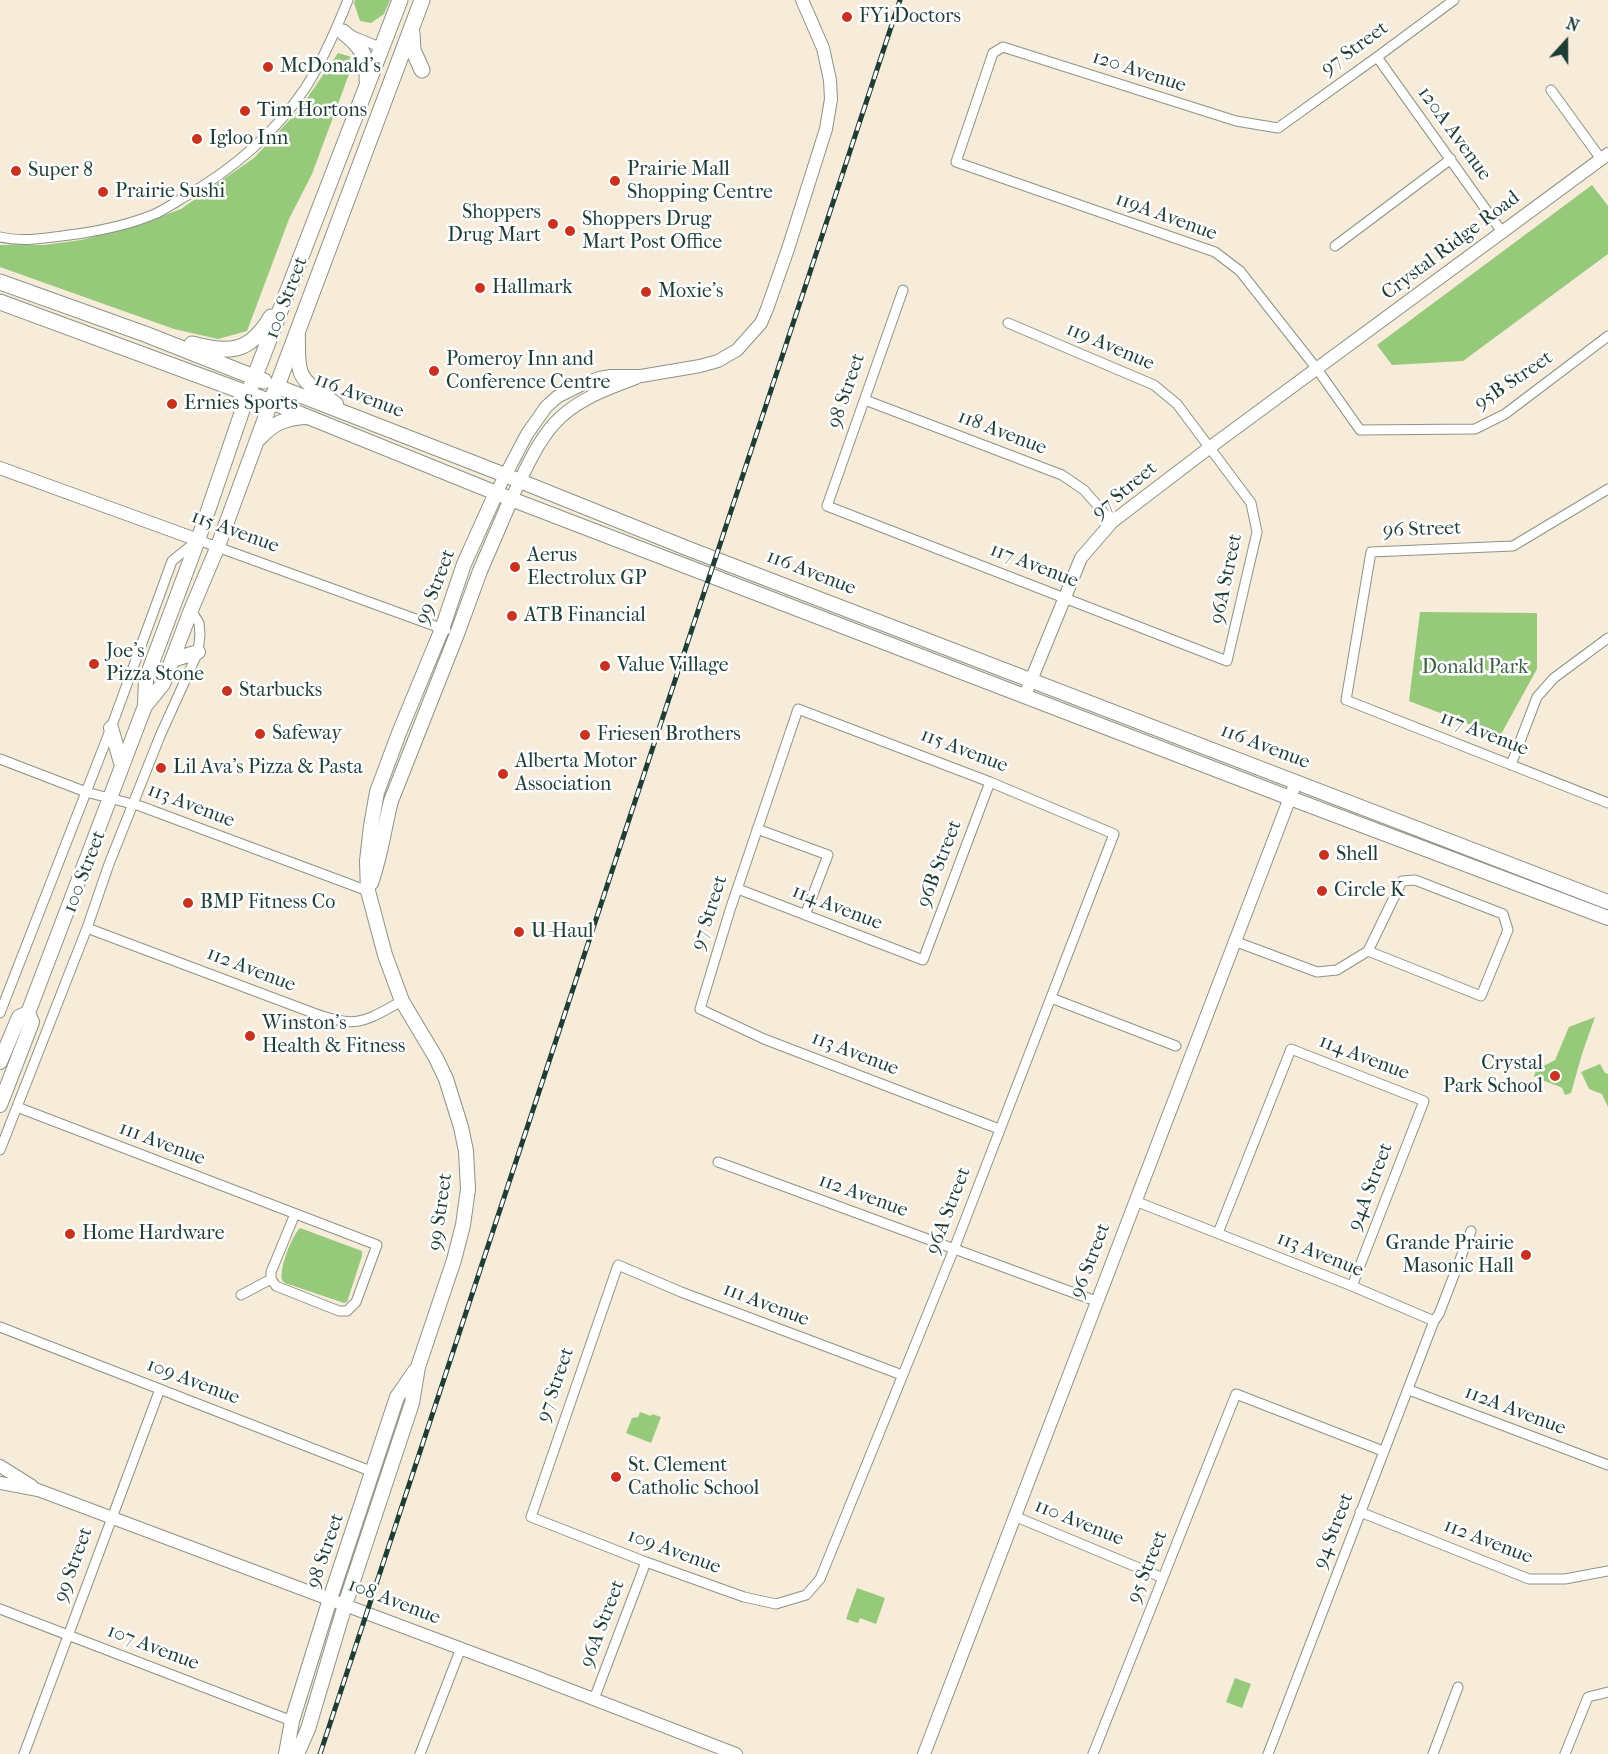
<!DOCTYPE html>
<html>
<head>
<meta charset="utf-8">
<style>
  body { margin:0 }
  #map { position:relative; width:1608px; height:1754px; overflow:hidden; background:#f7ebd9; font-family:"IM FELL French Canon",serif }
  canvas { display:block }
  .north { position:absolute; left:1536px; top:12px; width:60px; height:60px; -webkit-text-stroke:4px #fff; paint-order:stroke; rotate:21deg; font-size:16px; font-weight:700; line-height:24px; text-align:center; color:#1f3d34 }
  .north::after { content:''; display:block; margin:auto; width:21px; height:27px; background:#1f3d34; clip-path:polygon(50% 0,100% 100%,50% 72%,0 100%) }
</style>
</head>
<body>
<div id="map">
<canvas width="1608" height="1754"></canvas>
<div class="north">N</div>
</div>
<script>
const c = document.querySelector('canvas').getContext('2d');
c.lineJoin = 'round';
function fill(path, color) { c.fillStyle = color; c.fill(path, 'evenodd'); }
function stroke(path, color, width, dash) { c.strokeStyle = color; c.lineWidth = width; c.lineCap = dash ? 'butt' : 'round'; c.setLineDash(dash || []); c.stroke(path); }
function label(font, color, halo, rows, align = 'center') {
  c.font = font + ' "IM FELL French Canon",serif'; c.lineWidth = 5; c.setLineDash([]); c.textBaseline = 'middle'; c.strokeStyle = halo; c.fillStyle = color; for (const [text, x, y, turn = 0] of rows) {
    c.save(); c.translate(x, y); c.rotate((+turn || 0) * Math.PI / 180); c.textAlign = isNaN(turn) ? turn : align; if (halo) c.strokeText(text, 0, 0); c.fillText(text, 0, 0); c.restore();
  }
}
fill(new Path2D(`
  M355,0H390L384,14L371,23L360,21L354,3Z
  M338,53L355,58L312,174L289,219L247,331L218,339L174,329L0,267V245H44L81,240L139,225L181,209L254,158L299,110Z
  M1592,185L1608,206V254L1463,361L1392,365L1377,345Z
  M1420,612L1537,613V669L1500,736L1409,701Z
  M1595,1017L1582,1054L1571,1093L1565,1095L1562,1088L1558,1086L1534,1077L1536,1070L1555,1060L1569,1027Z
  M1600,1064L1605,1073L1608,1074V1107L1602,1094L1589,1089L1581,1072Z
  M300,1228L362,1251V1256L347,1302L344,1303L285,1283L282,1280C279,1268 292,1236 300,1228Z
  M640,1412L651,1416L652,1414L661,1417L651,1443L626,1433L632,1418L638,1417Z
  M857,1588L885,1598L876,1624L860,1618L858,1623L846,1619Z
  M1235,1678L1251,1684L1242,1708L1226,1702Z`), '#96c97a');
const minor = new Path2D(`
  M1454,0L1377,57L1278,128L1236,121L1003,47L993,53L956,162L1215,252L1240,271L1317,369L1360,430L1475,429L1505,414L1608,336
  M353,36L382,48
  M1377,57L1502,232
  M1551,90L1601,159
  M0,237C25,243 52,237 77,234C104,230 132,224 157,213C165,209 173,204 181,199C231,171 274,135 306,87C323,60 336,30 348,0
  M1335,246L1451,159
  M903,290L827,506L1227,661L1257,532L1251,503L1177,404L1154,385L1008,323
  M865,400L1062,475L1084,490L1112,522
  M1608,489L1513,546L1371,552L1346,700L1608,803
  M0,759L86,792L140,806L368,891
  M1511,765L1537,697L1554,678L1608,638
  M757,829L828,855L805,915
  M738,889L923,960L990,782
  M87,928L316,1014C358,1029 365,1021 402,1001
  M1234,941L1317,972L1337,970L1368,951L1402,881L1415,880L1503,914L1508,930L1481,996L1368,951
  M1051,998L1176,1046
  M0,1013L111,728L172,561L198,540L446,630
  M17,1107L377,1245L356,1302L347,1311H339L276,1286L271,1279V1272L295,1214
  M0,1150L87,928L109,864L160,736L198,652L200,635L199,623L191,610
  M718,1162L1096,1301
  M1135,1201L1352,1286L1434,1321
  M1218,1233L1291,1049L1424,1101L1352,1286
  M241,1295L271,1279
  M0,1327L373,1472
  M902,1375L681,1292L618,1265L531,1517L646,1562L744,1597L776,1604L806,1595L820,1579L954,1249L1114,834L990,782L798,709L730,910L700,1009L764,1039L999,1129
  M1409,1390L1608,1465
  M1360,1512L1529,1579H1565L1608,1571
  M1014,1516L1163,1578
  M0,1609L292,1721
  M594,1699L646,1562
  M24,1754L160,1389
  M420,1754L461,1648
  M1093,1754L1236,1394L1383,1451
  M1268,1754L1434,1321L1439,1314L1471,1231
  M1433,1754L1458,1687
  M1565,1754L1588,1697L1608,1692`);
const tertiary = new Path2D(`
  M0,468L198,540
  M496,493L527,434L546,407L557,397L585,383L599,378L611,376H641L700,366L718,361L737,350L761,323L767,309L788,249L826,129L831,99L830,80L823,48L802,0
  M511,499C525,472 538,437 562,416C583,397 610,388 636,378
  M1025,695L1081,558L1112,522L1209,448L1608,154
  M0,1466L32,1486
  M0,1483L38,1490L526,1673L736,1754
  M924,1754L1296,782`);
const secondary = new Path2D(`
  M298,336C297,381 300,378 336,404
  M276,386L505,475L689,549L1608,902
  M260,438C273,423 286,418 306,417
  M172,660L198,652
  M145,706L163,684L191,610L218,546L271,402L511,499L1290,798L1608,918
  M111,728L122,766
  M371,883C381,855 384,828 391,801L457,634L480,571L511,499
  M0,1062L19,1017L28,1013L145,706L146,679L198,540L248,394
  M0,1105L32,1022L28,1013
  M286,1754L292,1721L330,1599L397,1397L415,1371
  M297,1754L308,1729L345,1605L412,1403L418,1367L454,1260L463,1225L468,1189L466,1151L461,1127L446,1079L436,1058L402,1001L385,955L368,891L367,861L371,826L377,792L399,733L442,629L464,564L496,493`);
const primary = new Path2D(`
  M343,32C361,46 368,56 367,80
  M412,33L413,50L422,70
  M0,282L145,334L264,381
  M0,302L271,402L422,0
  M192,344C229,354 250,353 271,317
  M248,394L400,0`);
stroke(minor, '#8b9486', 11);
stroke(tertiary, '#8b9486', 14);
stroke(secondary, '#8b9486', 16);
stroke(primary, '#8b9486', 17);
stroke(minor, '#fff', 9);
stroke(tertiary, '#fff', 12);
stroke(secondary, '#fff', 14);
stroke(primary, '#fff', 15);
const rail = new Path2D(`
  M320,1754L900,0`);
stroke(rail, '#1f3d34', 5);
stroke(rail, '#fff', 3, [9]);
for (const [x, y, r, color] of [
  [847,17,6,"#c8321e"],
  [268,67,6,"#c8321e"],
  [245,111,6,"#c8321e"],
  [197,139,6,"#c8321e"],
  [16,171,6,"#c8321e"],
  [615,181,6,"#c8321e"],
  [103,192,6,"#c8321e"],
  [553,224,6,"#c8321e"],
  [570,231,6,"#c8321e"],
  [480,288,6,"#c8321e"],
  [646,292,6,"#c8321e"],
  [434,371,6,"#c8321e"],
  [172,404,6,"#c8321e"],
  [515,567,6,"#c8321e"],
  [512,616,6,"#c8321e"],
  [94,664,6,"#c8321e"],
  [605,666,6,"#c8321e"],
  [227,691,6,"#c8321e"],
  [260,734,6,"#c8321e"],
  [585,735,6,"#c8321e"],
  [161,768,6,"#c8321e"],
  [503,774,6,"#c8321e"],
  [1324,855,6,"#c8321e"],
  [1322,891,6,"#c8321e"],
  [188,903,6,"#c8321e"],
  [519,932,6,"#c8321e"],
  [250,1036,6,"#c8321e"],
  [1555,1076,6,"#c8321e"],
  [70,1234,6,"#c8321e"],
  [1526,1255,6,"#c8321e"],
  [616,1477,6,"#c8321e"]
]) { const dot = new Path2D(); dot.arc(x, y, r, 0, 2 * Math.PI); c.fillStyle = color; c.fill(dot); stroke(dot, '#fff', 2); }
label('20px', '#1f3d34', '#fff', [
  ["FYi Doctors",859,17],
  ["McDonald's",280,67],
  ["Tim Hortons",257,111],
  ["Igloo Inn",209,139],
  ["Prairie Mall",627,170],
  ["Shopping Centre",627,193],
  ["Super 8",28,171],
  ["Prairie Sushi",115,192],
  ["Shoppers",541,213,"right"],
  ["Drug Mart",541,236,"right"],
  ["Shoppers Drug",582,220],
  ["Mart Post Office",582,243],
  ["Hallmark",492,288],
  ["Moxie's",658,292],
  ["Pomeroy Inn and",446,360],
  ["Conference Centre",446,383],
  ["Ernies Sports",184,404],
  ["Aerus",527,556],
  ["Electrolux GP",527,579],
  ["ATB Financial",524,616],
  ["Joe's",106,652],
  ["Pizza Stone",106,675],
  ["Value Village",617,666],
  ["Starbucks",239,691],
  ["Safeway",272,734],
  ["Friesen Brothers",597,735],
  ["Alberta Motor",515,762],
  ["Association",515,785],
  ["Lil Ava's Pizza & Pasta",173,768],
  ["Shell",1336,855],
  ["Circle K",1334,891],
  ["BMP Fitness Co",200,903],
  ["U-Haul",531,932],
  ["Winston's",262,1024],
  ["Health & Fitness",262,1047],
  ["Crystal",1543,1064,"right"],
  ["Park School",1543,1087,"right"],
  ["Home Hardware",82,1234],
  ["Grande Prairie",1514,1244,"right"],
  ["Masonic Hall",1514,1267,"right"],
  ["St. Clement",628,1466],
  ["Catholic School",628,1489]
], 'left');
label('20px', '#1f3d34', '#fff', [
  ["97 Street",1355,49,-36],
  ["120 Avenue",1139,72,18],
  ["120A Avenue",1454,134,54],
  ["119A Avenue",1166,217,20],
  ["Crystal Ridge Road",1451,246,-37],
  ["100 Street",287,298,-69],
  ["119 Avenue",1110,347,23],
  ["95B Street",1514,381,-34],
  ["98 Street",847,391,-71],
  ["116 Avenue",359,396,21],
  ["118 Avenue",1002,433,21],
  ["97 Street",1125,491,-40],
  ["96 Street",1422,530,-2],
  ["115 Avenue",235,532,20],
  ["117 Avenue",1034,566,21],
  ["116 Avenue",811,573,21],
  ["96A Street",1227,579,-78],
  ["99 Street",436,587,-69],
  ["117 Avenue",1484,734,21],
  ["116 Avenue",1265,747,21],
  ["115 Avenue",964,751,21],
  ["113 Avenue",191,806,21],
  ["96B Street",940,864,-69],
  ["100 Street",85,872,-69],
  ["114 Avenue",837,908,21],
  ["97 Street",710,913,-72],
  ["112 Avenue",251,970,21],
  ["113 Avenue",855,1054,21],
  ["114 Avenue",1364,1058,21],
  ["111 Avenue",162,1144,21],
  ["94A Street",1371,1187,-69],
  ["112 Avenue",863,1196,20],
  ["96A Street",949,1211,-69],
  ["99 Street",441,1212,-82],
  ["113 Avenue",1320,1255,22],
  ["96 Street",1091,1261,-69],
  ["111 Avenue",766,1305,21],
  ["109 Avenue",193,1382,21],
  ["97 Street",556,1385,-71],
  ["112A Avenue",1515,1411,21],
  ["110 Avenue",1079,1523,22],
  ["94 Street",1334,1531,-69],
  ["112 Avenue",1488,1542,21],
  ["98 Street",326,1551,-71],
  ["109 Avenue",674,1552,20],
  ["99 Street",74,1565,-70],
  ["95 Street",1148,1567,-68],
  ["108 Avenue",394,1602,21],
  ["96A Street",603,1624,-69],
  ["107 Avenue",153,1648,21]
]);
label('20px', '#3d6046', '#fff', [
  ["Donald Park",1475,668]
]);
</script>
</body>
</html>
